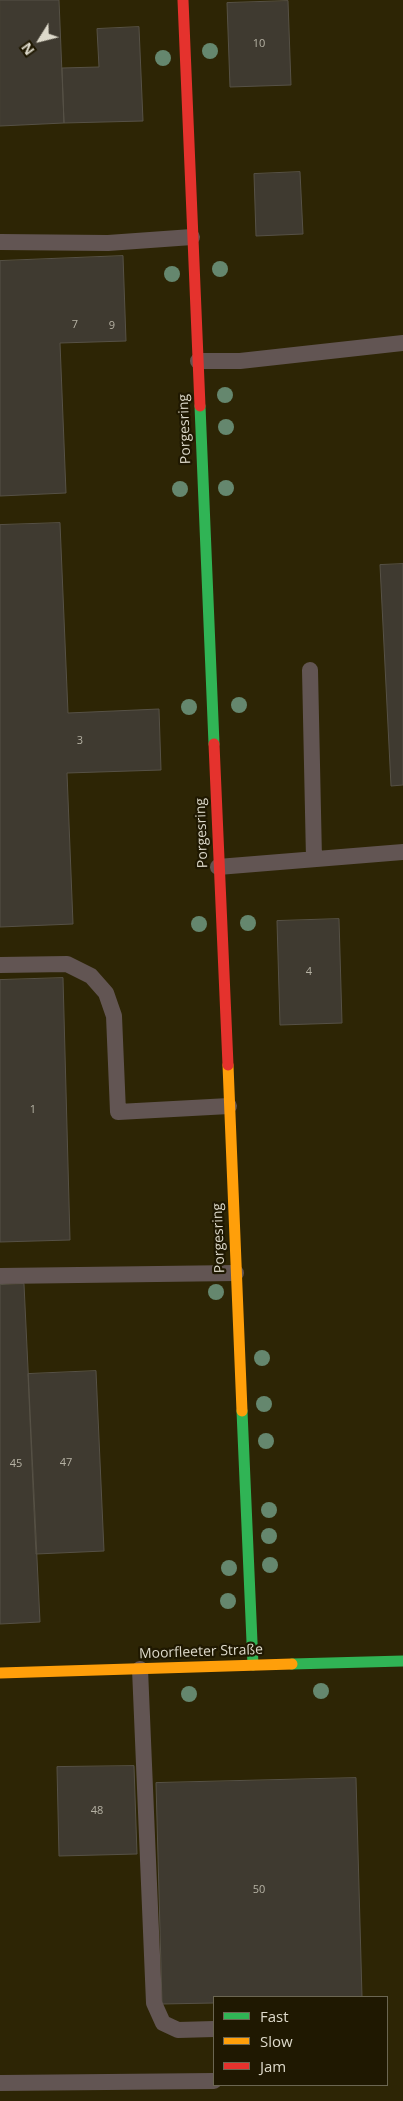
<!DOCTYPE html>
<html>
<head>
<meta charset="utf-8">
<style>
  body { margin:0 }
  #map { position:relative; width:403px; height:2101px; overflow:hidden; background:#211d0f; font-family:"Open Sans",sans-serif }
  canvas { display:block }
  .legend { position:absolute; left:213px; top:1996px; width:175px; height:90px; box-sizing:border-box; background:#1f1801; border:1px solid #6b6652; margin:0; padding:6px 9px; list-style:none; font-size:15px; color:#dedacb }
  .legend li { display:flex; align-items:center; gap:10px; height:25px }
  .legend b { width:25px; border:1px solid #6b6652 }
  .north { position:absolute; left:15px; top:15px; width:50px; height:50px; -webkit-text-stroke:4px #1f1801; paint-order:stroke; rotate:234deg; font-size:14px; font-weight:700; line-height:20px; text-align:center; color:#dedacb }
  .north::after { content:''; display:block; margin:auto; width:18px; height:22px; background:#dedacb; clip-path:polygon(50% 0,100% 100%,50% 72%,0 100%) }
</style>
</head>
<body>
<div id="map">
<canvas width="403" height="2101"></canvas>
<ul class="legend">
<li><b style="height:6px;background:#30b455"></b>Fast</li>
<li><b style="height:6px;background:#ff9f0a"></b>Slow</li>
<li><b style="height:6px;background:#e5322d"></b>Jam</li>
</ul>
<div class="north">N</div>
</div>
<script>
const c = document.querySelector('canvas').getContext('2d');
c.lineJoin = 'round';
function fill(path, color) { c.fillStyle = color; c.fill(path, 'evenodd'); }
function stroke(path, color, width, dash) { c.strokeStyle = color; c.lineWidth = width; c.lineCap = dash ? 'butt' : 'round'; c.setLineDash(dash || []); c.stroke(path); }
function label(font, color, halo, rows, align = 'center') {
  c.font = font + ' "Open Sans",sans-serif'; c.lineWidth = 4.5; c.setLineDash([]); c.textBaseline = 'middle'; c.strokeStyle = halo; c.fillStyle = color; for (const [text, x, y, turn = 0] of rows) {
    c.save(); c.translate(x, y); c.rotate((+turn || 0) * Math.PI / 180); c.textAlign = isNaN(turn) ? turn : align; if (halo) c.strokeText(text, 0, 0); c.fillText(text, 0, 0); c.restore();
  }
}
fill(new Path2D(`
  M0,0H403V2101H0ZM214,1997H387V2085H214Z`), '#2d2505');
const building = new Path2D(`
  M0,0H59L64,123L0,126Z
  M288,1L291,85L230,87L227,3Z
  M139,27L143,121L64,123L62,68L99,67L97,29Z
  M300,172L303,234L256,236L254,174Z
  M123,256L126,341L60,343L66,493L0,496V261Z
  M60,523L68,713L159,709L161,770L67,773L73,924L0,927V525Z
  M403,564V785L391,786L380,565Z
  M339,919L342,1023L280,1025L277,921Z
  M63,978L70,1240L0,1242V980Z
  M24,1284L40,1622L0,1624V1285Z
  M96,1371L104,1551L36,1554L28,1374Z
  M134,1766L137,1854L59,1856L57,1767Z
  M356,1778L362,1997H214V2003L162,2004L156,1783Z`);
fill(building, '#3f3a30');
stroke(building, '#565146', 1);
stroke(new Path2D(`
  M0,242L108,243L192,237
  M198,361H240L403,343
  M310,670L314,859
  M218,867L403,852
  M0,965L67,964L91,976L106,993L114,1016L118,1112L229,1106
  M0,1276L236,1273
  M140,1669L154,2003L163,2023L178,2030L214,2029
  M0,2083L214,2081`), '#625553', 16);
stroke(new Path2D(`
  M200,406L214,744
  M242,1411L253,1665
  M292,1664L403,1661`), '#30b455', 11);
stroke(new Path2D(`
  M228,1065L242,1411
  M0,1673L292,1664`), '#ff9f0a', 11);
stroke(new Path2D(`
  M183,0L200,406
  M214,744L228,1065`), '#e5322d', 11);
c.fillStyle = '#65876e';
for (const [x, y] of [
  [210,51],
  [163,58],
  [220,269],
  [172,274],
  [225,395],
  [226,427],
  [226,488],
  [180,489],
  [239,705],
  [189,707],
  [248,923],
  [199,924],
  [216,1292],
  [262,1358],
  [264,1404],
  [266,1441],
  [269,1510],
  [269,1536],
  [270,1565],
  [229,1568],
  [228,1601],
  [321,1691],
  [189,1694]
]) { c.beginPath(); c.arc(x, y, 8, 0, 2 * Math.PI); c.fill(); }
label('11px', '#b6b2a4', null, [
  ["10",259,44],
  ["7",75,325],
  ["9",112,326],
  ["3",80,741],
  ["4",309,972],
  ["1",33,1110],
  ["47",66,1463],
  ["45",16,1464],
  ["48",97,1811],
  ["50",259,1890]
]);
label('14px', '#dedacb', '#1f1801', [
  ["Porgesring",185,429,-92],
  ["Porgesring",202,833,-92],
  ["Porgesring",219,1238,-92],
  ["Moorfleeter Straße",201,1652,-2]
]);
</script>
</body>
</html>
